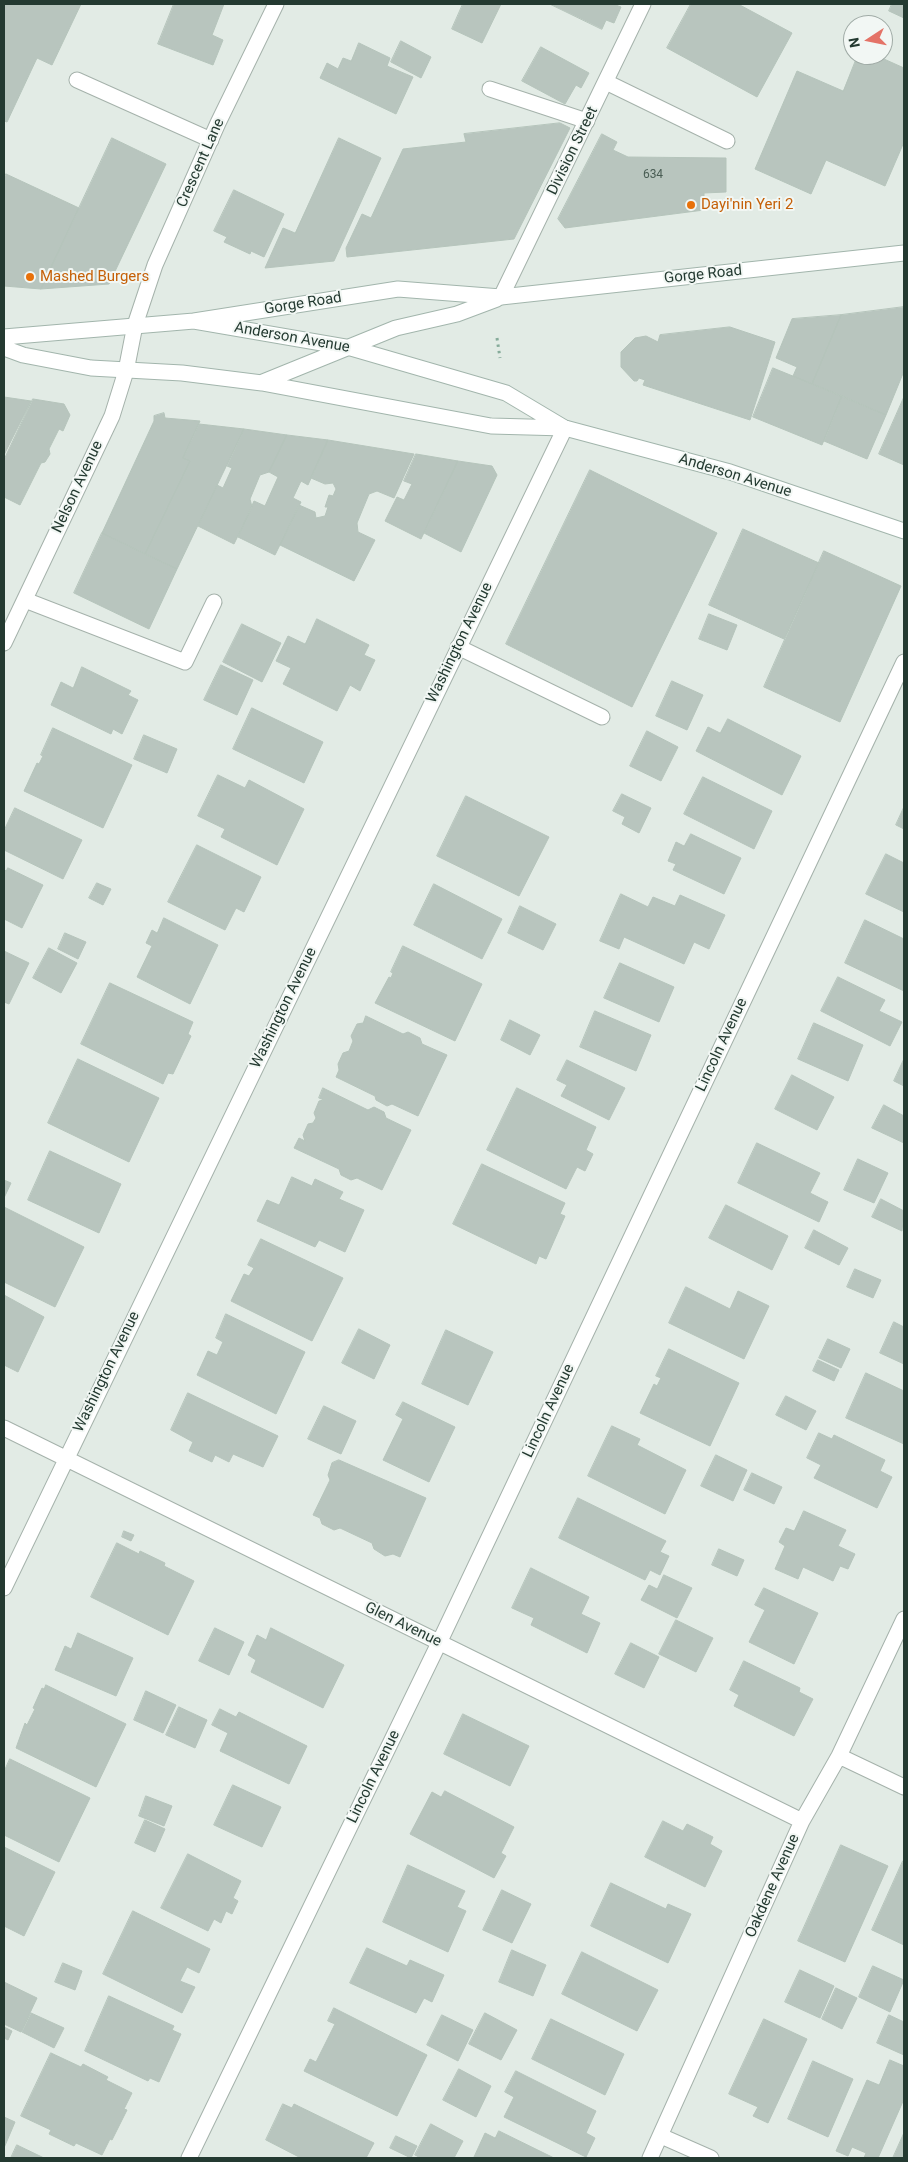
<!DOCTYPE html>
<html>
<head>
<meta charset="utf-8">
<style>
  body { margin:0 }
  #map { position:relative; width:908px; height:2162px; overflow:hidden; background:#e2ebe5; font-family:Roboto,sans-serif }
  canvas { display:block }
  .frame { position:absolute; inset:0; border:5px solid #243a31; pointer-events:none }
  .north { position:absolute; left:843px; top:15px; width:50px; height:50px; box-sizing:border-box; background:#f2f7f4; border:1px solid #a0aba6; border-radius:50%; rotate:259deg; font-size:14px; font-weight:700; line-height:20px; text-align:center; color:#243a31 }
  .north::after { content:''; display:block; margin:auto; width:18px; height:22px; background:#e47367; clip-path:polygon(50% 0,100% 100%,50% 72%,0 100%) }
</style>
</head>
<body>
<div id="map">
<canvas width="908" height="2162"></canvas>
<div class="frame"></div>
<div class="north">N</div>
</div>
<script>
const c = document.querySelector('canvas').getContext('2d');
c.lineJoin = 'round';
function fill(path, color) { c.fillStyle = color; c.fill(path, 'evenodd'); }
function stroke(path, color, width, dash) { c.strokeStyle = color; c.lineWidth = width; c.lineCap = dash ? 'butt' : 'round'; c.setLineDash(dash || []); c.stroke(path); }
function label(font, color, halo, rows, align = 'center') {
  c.font = font + ' Roboto,sans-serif'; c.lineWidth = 4; c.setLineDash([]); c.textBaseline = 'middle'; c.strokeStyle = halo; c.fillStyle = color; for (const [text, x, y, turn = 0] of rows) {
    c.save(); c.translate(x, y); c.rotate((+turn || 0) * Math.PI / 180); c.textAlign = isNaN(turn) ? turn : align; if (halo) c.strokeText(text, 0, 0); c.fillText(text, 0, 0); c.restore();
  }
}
const building = new Path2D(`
  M4,4H81L52,65L37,58L7,122L4,121Z
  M174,4H224L212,35L223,40L213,65L158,44Z
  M463,4H501L482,43L452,29Z
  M550,4H613L621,7L614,23L606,20L602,29Z
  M691,4H738L792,33L757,97L667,48Z
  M892,4H904V18L889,11Z
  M401,41L431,57L421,78L391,62Z
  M359,43L390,58L387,66L413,77L396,114L320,78L327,63L338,69L343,58L351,61Z
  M541,47L589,73L581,88L576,85L565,104L522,81Z
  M858,55H875L904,68V142L885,186L826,160L811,194L755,169L797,71L843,91Z
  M560,123L570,128L514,239L347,257L346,248L362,214L371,218L403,149L466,142L464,134Z
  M602,134L617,142L613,150L628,157L726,158V192L704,193V210L565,228L558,219Z
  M112,138L166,164L109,284L41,289Z
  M339,138L381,158L334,261L265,268L283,228L295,233Z
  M6,174L79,208L41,289L4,286V179Z
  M234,190L284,214L264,257L251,251L250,254L224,242L227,237L214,231Z
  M904,307V371L886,415L812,384L841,315Z
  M841,315L812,384L793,376L797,367L776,358L792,319Z
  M730,327L775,342L750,420L643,385L645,380L639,378L637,381H634L621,367V352L635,338L646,336L658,342L660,335Z
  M773,368L842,396L822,445L753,417Z
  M842,396L886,415L867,459L824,441Z
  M4,397L31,401L4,455Z
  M904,397V465L879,454Z
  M33,399L64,404L70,415L63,431L59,429L49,449L50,454L45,462L41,463L20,505L4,497V460Z
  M164,413L165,418L200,421L183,458L190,461L145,554L102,533L154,421V416Z
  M199,424L244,429L177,569L145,554L190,461L183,458Z
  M244,429L287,435L269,472L260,475L250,499L252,507L234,544L198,526L217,485L223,488L232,468L227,466Z
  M287,435L328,440L308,485L301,481L293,498L301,502L275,555L238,537L254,501L265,506L278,477L269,472Z
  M328,440L414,454L394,498L377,491L369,494L357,523L358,532L375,540L354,581L280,545L299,505L315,512L316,518L325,516L328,507H325L329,495L333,496L336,489L333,483L325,484L311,478Z
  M416,454L458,461L421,539L385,521L397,497L404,500L412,484L404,481Z
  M458,461L492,466L497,475L461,552L424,533Z
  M590,470L717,533L632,707L506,644Z
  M743,529L819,563L784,639L709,605Z
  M102,533L177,569L149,629L74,593Z
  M824,551L901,586L840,722L764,687Z
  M709,614L737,625L727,650L699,639Z
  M317,619L369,645L364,655L375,660L360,691L350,685L337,711L283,684L291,668L276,661L288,636L305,644Z
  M242,624L281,643L262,682L223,662Z
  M221,665L253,680L237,715L204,700Z
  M82,667L131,691L128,695L138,700L122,734L113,729L111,734L51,705L61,682L73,688Z
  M672,681L703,695L687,730L656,716Z
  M252,708L323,742L304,783L233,749Z
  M728,719L801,756L782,795L696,751L708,727L720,733Z
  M53,728L132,765L103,828L24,791L37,763L39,764L43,756L41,755Z
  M647,731L678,747L661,781L630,766Z
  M144,735L177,749L167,773L134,759Z
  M218,775L245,788L249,780L304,809L277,865L221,837L225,829L198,816Z
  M703,777L772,811L754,849L684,814Z
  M622,794L651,808L639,833L622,824L625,817L613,811Z
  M466,796L549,837L519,896L437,856Z
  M904,807V829L896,825Z
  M15,808L82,840L63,879L4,850V831Z
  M691,834L741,858L724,894L673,870L676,864L668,861L676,842L684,846Z
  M197,845L261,877L244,912L236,908L225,930L168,902Z
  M886,854L904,863V912L866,894Z
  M8,868L43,885L22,928L4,919V869L6,871Z
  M97,883L111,889L103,905L89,898Z
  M434,884L502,919L482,959L414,925Z
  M621,894L648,907L653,897L675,906L680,895L725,915L709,949L694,942L684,964L624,937L619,949L600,941Z
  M520,906L556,924L543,950L508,933Z
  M164,918L218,945L190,1004L137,977L152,946L146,943L152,930L157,933Z
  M865,920L904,939V991L845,963Z
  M65,933L86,942L78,959L58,949Z
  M403,946L482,984L455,1041L375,1003L389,977L391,978L393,973L391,972Z
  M49,948L77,963L61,993L33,978Z
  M4,951L29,963L9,1004L4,1002Z
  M620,963L674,987L659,1022L604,998Z
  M838,977L885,1000L879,1011L902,1022L890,1046L821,1011Z
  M110,983L193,1022L188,1034L191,1036L173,1074L168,1073L163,1084L81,1044Z
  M595,1011L651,1035L636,1071L580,1047Z
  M366,1016L403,1034L408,1032L420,1038L422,1044L447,1055L418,1116L392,1104L387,1106L376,1100L375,1096L336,1077L339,1070L338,1064L343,1053L349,1051L353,1041L351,1036L357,1024L363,1023Z
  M510,1020L540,1035L530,1055L501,1040Z
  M814,1023L863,1045L848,1081L798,1059Z
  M78,1059L159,1098L129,1162L48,1123Z
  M904,1059V1086L894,1081Z
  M567,1060L625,1088L609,1120L561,1096L567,1085L557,1080Z
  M792,1075L834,1097L817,1130L775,1109Z
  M323,1088L368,1110L374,1107L384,1112L386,1118L411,1130L382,1190L357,1178L351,1180L341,1175L339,1169L294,1148L299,1138L305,1141L303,1135L308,1124L313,1123L316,1118L314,1113L319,1101L324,1100L319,1098Z
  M517,1088L596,1127L586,1150L593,1154L585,1171L577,1167L566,1189L487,1150Z
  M884,1105L904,1116V1143L872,1128Z
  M757,1143L820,1173L810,1193L828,1202L819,1222L738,1183Z
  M50,1151L121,1184L99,1233L28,1200Z
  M858,1159L888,1173L874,1203L844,1190Z
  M482,1164L565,1203L560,1214L565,1216L546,1259L539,1256L536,1264L453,1224Z
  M292,1177L312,1186L315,1179L343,1192L339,1199L364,1210L345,1252L319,1240L315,1247L257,1221L267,1200L279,1205Z
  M4,1180L11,1183L4,1198Z
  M881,1199L904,1211L902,1231L872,1217Z
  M726,1205L788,1236L772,1270L709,1238Z
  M4,1207L84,1247L55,1307L4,1282Z
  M814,1230L848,1248L839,1265L805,1248Z
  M261,1239L343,1278L312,1341L231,1301L244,1274L249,1276L254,1268L248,1265Z
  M855,1269L881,1280L873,1298L847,1287Z
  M686,1287L730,1309L738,1291L769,1306L744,1359L669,1323Z
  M4,1295L44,1317L18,1372L4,1365Z
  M226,1314L305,1352L276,1414L197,1375L208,1351L217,1355L223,1342L216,1338Z
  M894,1322L904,1327V1364L880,1353Z
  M359,1329L390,1345L374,1379L342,1363Z
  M446,1330L493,1352L468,1405L422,1384Z
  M828,1339L850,1349L841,1368L819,1358Z
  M669,1349L739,1383L710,1446L640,1413L654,1384L657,1386L661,1378L656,1376Z
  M818,1360L839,1370L834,1381L813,1371Z
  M866,1373L904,1391V1444L846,1418Z
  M188,1393L278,1436L263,1467L233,1454L229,1462L215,1455L212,1462L189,1451L193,1442L171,1430Z
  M786,1396L816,1411L806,1430L776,1415Z
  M403,1402L455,1427L429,1482L383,1460L403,1419L396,1415Z
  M324,1406L356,1421L341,1454L308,1439Z
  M612,1426L640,1439L637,1445L686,1470L665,1514L588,1476Z
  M819,1433L832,1439L834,1435L885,1460L880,1471L892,1477L877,1508L814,1478L821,1465L807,1458Z
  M716,1455L747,1470L733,1501L701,1486Z
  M339,1460L426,1498L400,1557L393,1554L385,1556L374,1549L372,1543L340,1528L334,1530L322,1524L320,1518L313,1515L330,1480L328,1475L332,1463Z
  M752,1473L782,1487L774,1504L744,1490Z
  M578,1498L666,1541L660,1552L669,1556L660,1575L650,1570L645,1580L559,1538Z
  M804,1511L846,1530L838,1546L855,1554L848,1569L840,1566L833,1581L803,1567L798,1579L775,1569L785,1546L779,1542L786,1528L794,1531Z
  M124,1531L134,1535L131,1541L122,1537Z
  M117,1543L139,1554L140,1551L165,1563L164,1566L194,1581L168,1635L91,1597Z
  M719,1549L744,1560L737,1576L712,1565Z
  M531,1568L589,1597L581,1614L600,1623L587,1653L531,1625L534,1618L512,1608Z
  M664,1575L692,1588L677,1618L641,1600L649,1585L657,1589Z
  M764,1588L818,1613L794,1664L749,1642L765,1610L755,1605Z
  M676,1620L713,1638L696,1672L659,1654Z
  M215,1628L244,1642L229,1675L199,1661Z
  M271,1628L344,1665L323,1708L251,1672L256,1660L248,1655L257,1635L266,1640Z
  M78,1633L133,1658L116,1696L55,1670L65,1646L71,1649Z
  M631,1643L659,1657L644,1688L615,1674Z
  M744,1661L800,1688L799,1692L813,1699L794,1736L734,1706L739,1695L730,1690Z
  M46,1685L126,1724L96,1787L16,1748L25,1723L27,1725L35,1709L33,1708L42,1688L44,1689Z
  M146,1691L176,1705L163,1733L134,1720Z
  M179,1707L207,1720L195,1748L166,1735Z
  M220,1709L236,1717L239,1712L307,1746L289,1784L220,1751L228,1733L212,1725Z
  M463,1714L529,1746L510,1786L444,1754Z
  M10,1759L90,1798L59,1862L4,1835V1772Z
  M233,1785L281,1807L262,1847L214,1825Z
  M445,1791L514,1827L501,1853L506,1856L494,1878L410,1834L432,1792L441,1797Z
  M146,1796L172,1806L164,1826L139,1816Z
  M145,1820L165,1829L155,1852L135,1843Z
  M663,1821L683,1831L687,1824L713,1837L710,1844L722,1851L705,1887L645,1857Z
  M841,1845L888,1866L845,1962L798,1941Z
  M4,1847L55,1872L24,1936L4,1926Z
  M188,1854L241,1881L233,1898L238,1901L232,1914L226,1911L221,1923L214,1919L208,1931L161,1908Z
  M903,1861H904V1945L872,1930Z
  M408,1865L465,1891L457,1907L466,1911L448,1952L383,1922Z
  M611,1883L666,1909L668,1904L691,1914L668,1963L591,1926Z
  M502,1890L531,1904L512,1943L483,1930Z
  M133,1911L210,1949L199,1973L187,1967L180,1981L195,1987L182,2013L103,1974Z
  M367,1948L407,1966L410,1960L444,1975L432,2002L424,1998L416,2013L350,1983Z
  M512,1950L546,1965L533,1996L499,1982Z
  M582,1952L658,1990L637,2031L562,1994Z
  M63,1963L82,1971L75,1990L55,1982Z
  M873,1966L904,1980L890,2012L859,1997Z
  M800,1970L834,1986L820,2018L785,2002Z
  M4,1982L37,1998L21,2032L4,2024Z
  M836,1988L857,1998L842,2029L822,2019Z
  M109,1996L174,2026L172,2030L181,2034L159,2082L150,2078L148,2081L85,2051Z
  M334,2008L427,2055L397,2116L304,2071L310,2059L316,2062L335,2024L328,2021Z
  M31,2013L64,2028L54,2048L22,2032Z
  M485,2013L517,2030L501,2060L469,2044Z
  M442,2015L473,2030L458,2061L427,2045Z
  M889,2015L904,2022V2055L877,2043Z
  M551,2019L624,2054L605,2095L532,2059Z
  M764,2019L807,2039L768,2123L753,2116L758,2107L729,2094Z
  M4,2027L12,2031L8,2040L4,2038Z
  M51,2053L81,2067L83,2064L108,2077L106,2080L132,2093L124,2109L127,2110L112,2140L110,2139L102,2155L76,2143L74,2146L49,2134L51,2130L21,2116Z
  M890,2060L904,2066V2099L878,2158H864L866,2153L852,2147L848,2156L836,2151L867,2080L879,2085Z
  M813,2061L853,2079L828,2137L788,2119Z
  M459,2069L491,2086L476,2117L443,2100Z
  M516,2071L596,2111L586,2133L595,2138L586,2157L504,2117L514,2097L505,2092Z
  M283,2104L292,2108L294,2104L374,2143L366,2158H301L266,2140Z
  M4,2117L15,2122L4,2148Z
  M431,2124L463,2141L454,2158H421L415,2155Z
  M499,2131L554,2158L474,2157L485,2133L495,2138Z
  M904,2133V2158H893Z
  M396,2136L417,2146L411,2158L390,2148Z
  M17,2145L44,2158H11Z`);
fill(building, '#b8c5be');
stroke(building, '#b5c4bb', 1);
const service = new Path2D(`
  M77,80L211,140
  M606,82L727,141
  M490,89L587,121
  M25,600L185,662L214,602
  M458,647L602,717`);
const minor = new Path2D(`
  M501,297L643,4
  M4,643L112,416L126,371L135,325L155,265L218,123L276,4
  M4,1428L802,1821
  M4,1588L565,428
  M839,1756L904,1787
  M661,2136L711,2158
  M189,2158L439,1643L904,662
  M650,2158L802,1821L839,1756L904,1619`);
const secondary = new Path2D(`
  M194,321L398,289L501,297L904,253
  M4,337L194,321L351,348L506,393L563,427
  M4,348L23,355L91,368L182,373L262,383L491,426L565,428L730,472L904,531
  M263,382L396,328L457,314L497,299`);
stroke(service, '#a5b2ab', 17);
stroke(minor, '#a5b2ab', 17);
stroke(secondary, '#a2b5ac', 17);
stroke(new Path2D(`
  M497,338L500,358`), '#86ab9a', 3, [2.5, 4]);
stroke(service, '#fff', 15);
stroke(minor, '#fff', 15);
stroke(secondary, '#fff', 15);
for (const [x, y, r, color] of [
  [691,205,5,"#e8710a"],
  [30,277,5,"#e8710a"]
]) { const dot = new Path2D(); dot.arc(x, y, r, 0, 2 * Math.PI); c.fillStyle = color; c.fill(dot); stroke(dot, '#f2f7f4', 2); }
label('12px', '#495d54', null, [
  ["634",653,175]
]);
label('15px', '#243a31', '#f2f7f4', [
  ["Division Street",573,151,-64],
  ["Crescent Lane",201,163,-66],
  ["Gorge Road",703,275,-6],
  ["Gorge Road",303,304,-9],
  ["Anderson Avenue",292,338,10],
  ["Anderson Avenue",735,476,17],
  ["Nelson Avenue",78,487,-65],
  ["Washington Avenue",460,643,-64],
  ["Washington Avenue",284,1008,-64],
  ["Lincoln Avenue",722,1045,-65],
  ["Washington Avenue",107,1372,-64],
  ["Lincoln Avenue",549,1411,-65],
  ["Glen Avenue",403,1625,26],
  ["Lincoln Avenue",374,1777,-64],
  ["Oakdene Avenue",773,1886,-66]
]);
label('15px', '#c56008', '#f2f7f4', [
  ["Dayi'nin Yeri 2",701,205],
  ["Mashed Burgers",40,277]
], 'left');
</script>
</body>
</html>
